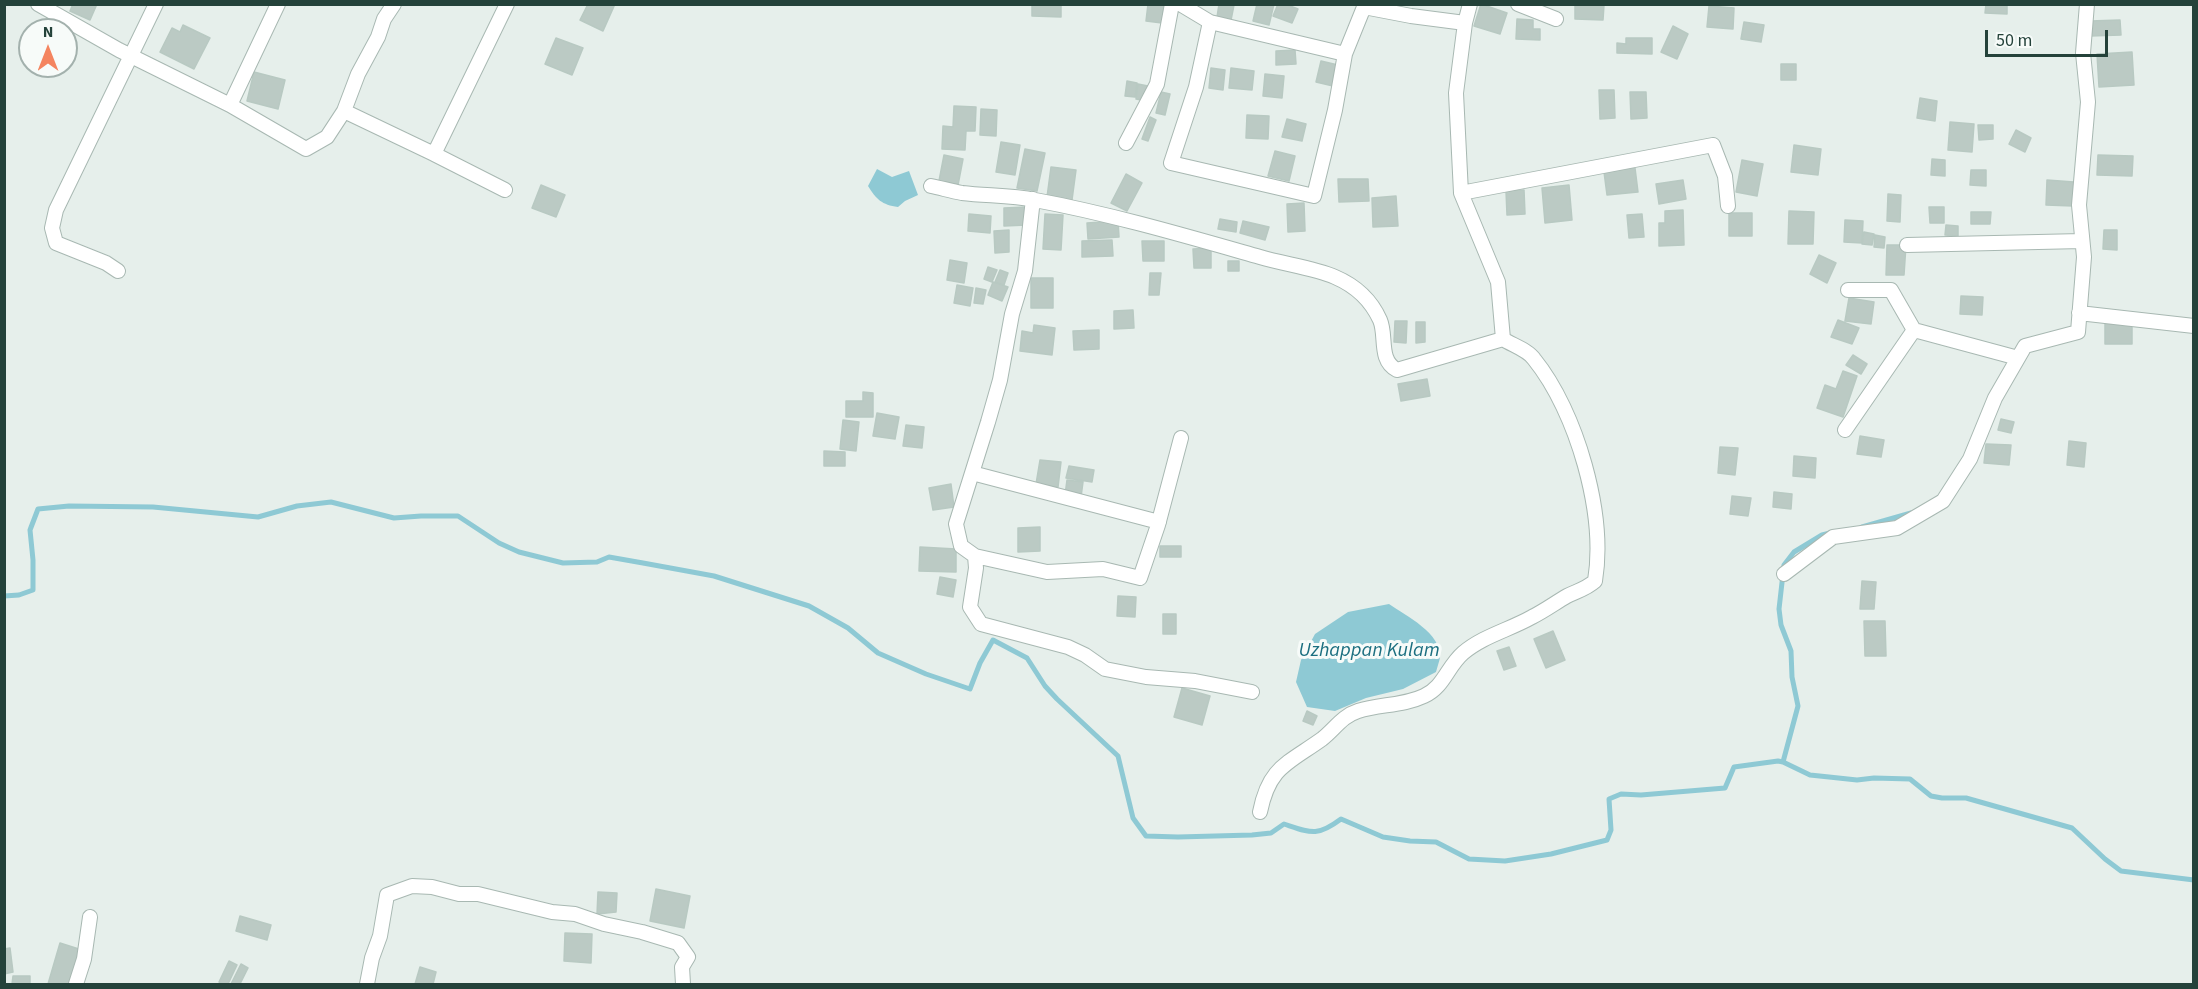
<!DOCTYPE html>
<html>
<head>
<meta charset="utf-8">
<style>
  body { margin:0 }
  #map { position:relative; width:2198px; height:989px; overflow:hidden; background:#e6efeb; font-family:"Source Sans 3",sans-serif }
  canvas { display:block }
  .frame { position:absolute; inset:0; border:6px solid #24423a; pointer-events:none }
  .north { position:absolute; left:18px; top:18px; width:60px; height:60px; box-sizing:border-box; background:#f7fbf9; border:2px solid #a3b1ad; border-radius:50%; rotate:0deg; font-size:16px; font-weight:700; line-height:24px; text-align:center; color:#24423a }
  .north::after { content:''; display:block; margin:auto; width:21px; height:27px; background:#f4845f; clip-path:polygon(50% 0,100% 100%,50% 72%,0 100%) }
  .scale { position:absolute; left:1985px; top:30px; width:123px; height:27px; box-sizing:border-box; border:3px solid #24423a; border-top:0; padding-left:8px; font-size:18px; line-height:21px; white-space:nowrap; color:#24423a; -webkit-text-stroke:4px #f7fbf9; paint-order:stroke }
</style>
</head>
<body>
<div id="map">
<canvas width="2198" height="989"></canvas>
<div class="frame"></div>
<div class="north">N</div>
<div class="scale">50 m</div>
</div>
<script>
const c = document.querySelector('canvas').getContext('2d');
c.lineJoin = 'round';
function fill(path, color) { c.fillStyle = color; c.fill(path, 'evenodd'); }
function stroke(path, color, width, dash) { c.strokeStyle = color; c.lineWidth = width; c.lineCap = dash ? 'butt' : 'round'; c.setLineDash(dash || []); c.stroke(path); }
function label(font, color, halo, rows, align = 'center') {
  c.font = font + ' "Source Sans 3",sans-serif'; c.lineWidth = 6; c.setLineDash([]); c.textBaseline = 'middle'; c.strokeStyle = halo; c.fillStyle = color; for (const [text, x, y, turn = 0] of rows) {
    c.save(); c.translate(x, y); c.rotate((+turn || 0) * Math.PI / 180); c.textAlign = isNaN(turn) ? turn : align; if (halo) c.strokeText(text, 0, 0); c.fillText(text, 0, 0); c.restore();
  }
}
fill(new Path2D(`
  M877,169L892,177L909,171L918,195L905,201L898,207C882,205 876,199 868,186Z
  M1389,604C1406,616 1442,633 1440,658C1439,662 1437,668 1436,672L1403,689L1366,698L1335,711L1307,707L1296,682L1301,660L1315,634L1348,612Z`), '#8ec9d4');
stroke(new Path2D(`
  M1862,527L1911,513
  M4,596L19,595L33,590V560L30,530L38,509L69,506L153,507L258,517L297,506L331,502L394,518L421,516H458L499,543L519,552L563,563L597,562L609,557L643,563L714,576L809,606L848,628L878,653L926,674L970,689L980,663L993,640L1027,658L1045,686L1057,699L1118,756L1133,818L1146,836L1178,837L1252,835L1271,833L1284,824C1311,833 1317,837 1341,819L1383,837L1410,841L1436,842L1469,859L1505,861L1551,854L1607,840L1611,830L1609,799L1621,794L1641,795L1725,788L1734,767L1778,761L1783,762L1798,706L1792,677L1791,651L1781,625L1779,609L1784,565L1794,552L1822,535L1830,533
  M1783,762L1810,775L1829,777L1857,780L1874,778L1910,779L1931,796L1942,798H1966L2072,828L2105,859L2121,871L2194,880`), '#8ec9d4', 5);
const building = new Path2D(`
  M73,4H97L90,20L70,11Z
  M588,4H615L603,31L580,20Z
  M1032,4H1061V17L1032,16Z
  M1148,4H1164L1162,23L1146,21Z
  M1219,4L1234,5L1231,20L1217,17Z
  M1257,4H1274L1269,25L1253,21Z
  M1278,4H1285L1298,9L1292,23L1273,16Z
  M1481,4L1507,13L1500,34L1474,26Z
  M1575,4L1604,5L1603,20L1575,19Z
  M1986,4H2007V14L1985,13Z
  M1709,6L1734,8L1733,29L1707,27Z
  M1517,19L1533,20V29H1540V40L1516,39Z
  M2120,20L2121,35L2090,36V21Z
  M1744,22L1764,25L1761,42L1741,39Z
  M183,25L210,38L194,69L160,52L172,28L180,32Z
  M1673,26L1688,34L1677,59L1661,52Z
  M556,38L583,48L572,75L545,64Z
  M1626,38H1652V54L1617,53V43L1626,44Z
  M1295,50L1296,64L1276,65V51Z
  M2132,52L2134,85L2099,87L2097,54Z
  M1321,61L1338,65L1333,86L1316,82Z
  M1781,64H1796V80H1781Z
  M1211,68L1225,70L1223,90L1209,88Z
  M1231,68L1254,71L1252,90L1229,88Z
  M254,72L285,80L278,109L247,101Z
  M1265,74L1284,76L1282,98L1263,96Z
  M1127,81L1137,83L1135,97L1125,96Z
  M1138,84L1148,86L1146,101L1136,99Z
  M1599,90H1614L1615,118L1600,119Z
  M1161,92L1170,94L1165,115L1156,113Z
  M1630,92H1646L1647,118L1631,119Z
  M1920,98L1937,101L1935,121L1917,118Z
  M954,106L976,107L975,131H966L965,150L942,149L943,126L953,127Z
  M981,109L997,110L996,136L980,135Z
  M1247,115L1269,116L1268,139L1246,138Z
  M1150,117L1156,120L1148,141L1142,139Z
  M1287,119L1306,124L1302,141L1282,137Z
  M1950,122L1974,124L1972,152L1948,150Z
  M1978,125H1993V139L1979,140Z
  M2016,130L2031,138L2025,152L2009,144Z
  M1001,142L1020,145L1015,175L996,172Z
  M1794,145L1821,149L1818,175L1791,172Z
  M1025,149L1045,153L1037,191L1017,188Z
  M1275,151L1295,156L1289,181L1268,176Z
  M944,155L963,159L958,185L939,181Z
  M2098,155L2133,156L2132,176L2097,175Z
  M1932,159L1945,160V176L1931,175Z
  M1742,160L1763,164L1757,196L1736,192Z
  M1051,167L1076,170L1072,200L1047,197Z
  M1635,168L1638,192L1607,195L1604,172Z
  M1971,170H1986V186L1970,185Z
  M1126,174L1142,183L1127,211L1111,203Z
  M1338,179H1368L1369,201L1339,202Z
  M1683,180L1686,199L1659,204L1656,184Z
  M2047,180L2074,182L2073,206L2046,205Z
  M541,185L565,195L556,217L532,208Z
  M1569,185L1572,220L1545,223L1542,188Z
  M1524,190L1525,214L1507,215L1506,191Z
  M1888,194L1901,195L1900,222L1887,221Z
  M1396,196L1398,226L1373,227L1372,198Z
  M1304,203L1305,231L1288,232L1287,204Z
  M1026,207L1027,225L1004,226V208Z
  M1929,207H1944V223H1930Z
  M1683,210L1684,245L1659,246V223H1665V211Z
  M1789,211L1814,212L1813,244H1788Z
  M1971,212H1991L1990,224H1971Z
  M1729,213H1752V236H1729Z
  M969,214L991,216L990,233L968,231Z
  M1045,214L1063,215L1061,250L1043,249Z
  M1642,214L1644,237L1629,238L1627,215Z
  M1220,219L1237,222L1236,232L1218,229Z
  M1845,220L1863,221L1862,243L1844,242Z
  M1118,221L1119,237L1088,239L1087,223Z
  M1243,221L1269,227L1265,240L1240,233Z
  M1946,225L1958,226V236L1945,235Z
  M1009,230V252L995,253L994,231Z
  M2104,230H2117V250L2103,249Z
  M1864,232L1874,234L1872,245L1862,244Z
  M1875,235L1885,237L1884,248L1874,247Z
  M1112,240L1113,256L1082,257V241Z
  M1142,241H1164V261H1143Z
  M1887,245H1906L1904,275H1886Z
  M1211,248V268H1194L1193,249Z
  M1819,255L1836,263L1827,283L1810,274Z
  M950,260L967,263L964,283L947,280Z
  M1228,261H1239V271H1228Z
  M988,267L997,270L992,282L984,279Z
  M1000,270L1008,273L1004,285L995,282Z
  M1150,273H1161L1159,295H1149Z
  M1031,278H1053V308H1031Z
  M993,282L1008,287L1002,301L988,295Z
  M957,285L973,288L970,306L954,303Z
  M976,288L986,290L983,304L974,303Z
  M1961,296L1983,297L1982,315L1960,314Z
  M1849,298L1874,302L1871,324L1845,321Z
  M1133,310L1134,328L1114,329V311Z
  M1838,320L1859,328L1852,344L1831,337Z
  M1395,321H1407L1406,343L1394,342Z
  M1416,322H1425V342L1416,343Z
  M2105,322H2132V344H2105Z
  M1034,325L1055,328L1052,355L1020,351L1022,331L1033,333Z
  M1099,330V349L1074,350L1073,331Z
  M1853,355L1867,364L1861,374L1846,365Z
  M1843,371L1857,376L1843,417L1817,408L1825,385L1836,389Z
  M1427,379L1430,396L1401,401L1398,384Z
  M863,392L873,393V417H846V401H863Z
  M877,413L899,417L895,439L873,436Z
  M2001,419L2014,422L2011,433L1998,430Z
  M843,420L859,422L856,451L840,449Z
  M906,425L924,427L922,448L903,446Z
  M1860,436L1884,440L1881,457L1857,454Z
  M2069,441L2086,443L2084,467L2067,465Z
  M1986,444L2011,445L2009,465L1984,463Z
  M1720,447L1738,448L1735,475L1718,473Z
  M824,451L845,452V466H824Z
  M1794,456L1816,458L1815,478L1793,476Z
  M1040,460L1061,462L1058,487L1036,484Z
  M1069,466L1094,470L1092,482L1066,478Z
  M1067,480L1083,482L1081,497L1065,495Z
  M951,484L954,507L933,510L929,488Z
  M1774,492L1792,494L1791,509L1773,507Z
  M1732,496L1751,498L1748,516L1730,514Z
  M1040,527V551L1018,552V528Z
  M1160,546H1181V557H1160Z
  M920,547L956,549V572L919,571Z
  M940,577L956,580L953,597L937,594Z
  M1862,581L1876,582L1874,609H1860Z
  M1118,596L1136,597L1135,617L1117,616Z
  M1163,614H1176V634H1163Z
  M1864,621H1885L1886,656H1865Z
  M1553,631L1565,660L1546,668L1534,639Z
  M1509,647L1516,666L1504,670L1497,651Z
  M1182,688L1210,696L1202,725L1174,717Z
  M1307,711L1317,716L1313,725L1303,721Z
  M656,889L690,896L684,928L650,921Z
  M598,892L617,893L616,912L597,914Z
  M240,916L271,925L267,940L236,931Z
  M565,933L592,934L591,963L564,961Z
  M60,943L82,950L72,984H48Z
  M10,948L13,972L4,974V949Z
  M229,961L237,965L228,984H223L219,982Z
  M241,964L248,968L240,984H231Z
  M420,967L436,972L433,984H415Z
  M13,976H30V984H12Z`);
fill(building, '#bbcac4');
stroke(building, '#b8c9c2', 1.5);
const minor = new Path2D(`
  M38,4L119,50L230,105L306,149L327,137L344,111L434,154L507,4
  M1180,4L1210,22L1345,54L1364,7L1411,16L1465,23
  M1518,4L1556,19
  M1210,22L1196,87L1171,163L1314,196L1335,110L1345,54
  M230,105L278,4
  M344,111L358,74L378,37L384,19L394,4
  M1126,143L1157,84L1172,4
  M434,154L505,190
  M931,186C941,188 951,191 962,193C986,196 1011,195 1035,200C1111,214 1186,236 1260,257C1283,264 1315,268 1335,277C1356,286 1371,300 1380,320C1387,336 1378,360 1397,370L1503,339
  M1461,193L1713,145L1725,176L1728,206
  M1033,199L1025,271L1012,314L1000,380L988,422L956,524L961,546L975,556L976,568L970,607L981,624L1068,647L1085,655L1105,669L1146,677L1195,681L1252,692
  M1907,245L2082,241
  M118,271L106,263L56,243L52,228L56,210L156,4
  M1848,290H1891L1914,330L2018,358
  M2079,313L2194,326
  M1845,430L1914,330
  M972,473L1159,522
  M975,556L1047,572L1103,569L1140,578L1158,525L1181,438
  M1784,574L1833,537L1897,528L1943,501L1970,459L1995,398L2025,346L2078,332L2084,257L2079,205L2088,102L2083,53L2087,4
  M1260,812C1269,767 1287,764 1322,739C1334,730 1342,716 1358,711C1379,704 1403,706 1424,696C1444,687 1447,667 1463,653C1483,636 1509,630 1532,617C1544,611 1555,603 1567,596C1577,591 1586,589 1595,581C1606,514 1577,412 1534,359C1528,350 1512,345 1503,339L1498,282L1461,193L1456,93L1465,23L1470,4
  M76,984L84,959L90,917
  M367,984L372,958L380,936L387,895L412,886L432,887L459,894H478L552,912L575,914L604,924L642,932L678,943L688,957L682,967L683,984`);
stroke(minor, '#a8b8b2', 16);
stroke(minor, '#fff', 14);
label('italic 20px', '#1c6f80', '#f7fbf9', [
  ["Uzhappan Kulam",1369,652]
]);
</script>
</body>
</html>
